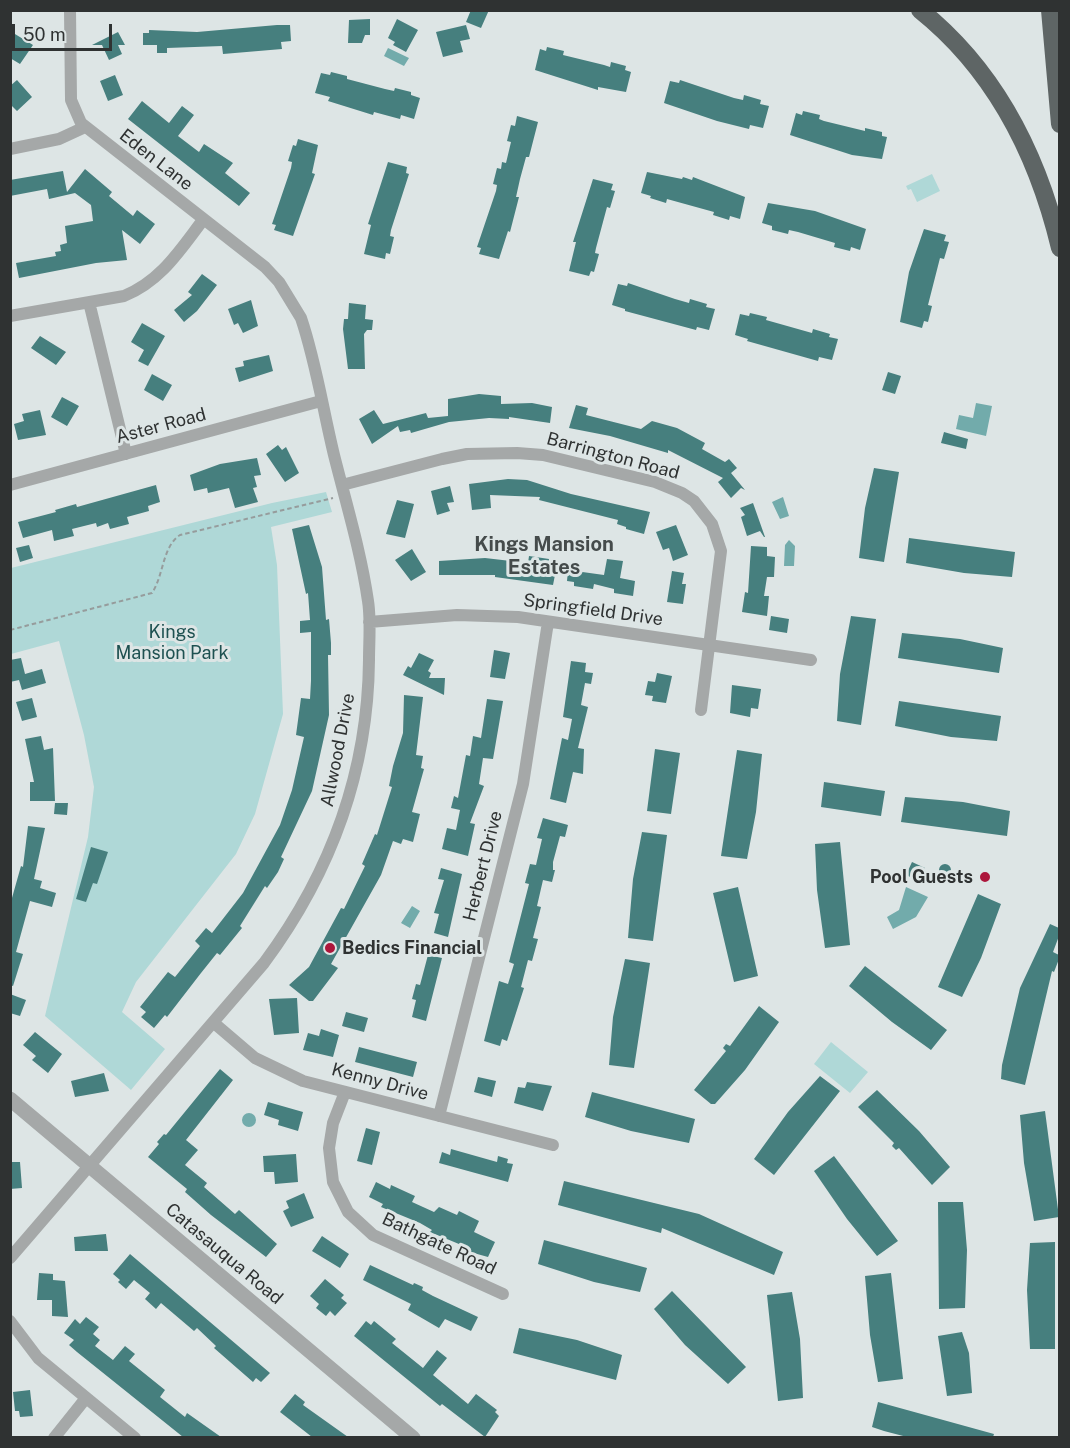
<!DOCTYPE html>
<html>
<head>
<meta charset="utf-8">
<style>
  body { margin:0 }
  #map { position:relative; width:1070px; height:1448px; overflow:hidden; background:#dde5e5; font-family:"Public Sans",sans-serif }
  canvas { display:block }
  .frame { position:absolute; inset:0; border:12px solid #2f3232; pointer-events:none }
  .scale { position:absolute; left:12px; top:24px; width:100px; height:27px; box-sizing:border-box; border:3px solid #2f3232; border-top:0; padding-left:8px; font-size:18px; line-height:21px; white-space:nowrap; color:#2f3232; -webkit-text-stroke:4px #dde5e5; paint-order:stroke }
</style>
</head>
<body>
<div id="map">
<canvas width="1070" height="1448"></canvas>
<div class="frame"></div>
<div class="scale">50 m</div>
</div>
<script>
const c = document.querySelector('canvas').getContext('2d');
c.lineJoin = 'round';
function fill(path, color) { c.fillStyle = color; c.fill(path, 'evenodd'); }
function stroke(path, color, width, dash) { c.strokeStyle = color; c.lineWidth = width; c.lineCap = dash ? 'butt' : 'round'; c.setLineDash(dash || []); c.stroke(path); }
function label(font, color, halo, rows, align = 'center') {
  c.font = font + ' "Public Sans",sans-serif'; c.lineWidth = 6; c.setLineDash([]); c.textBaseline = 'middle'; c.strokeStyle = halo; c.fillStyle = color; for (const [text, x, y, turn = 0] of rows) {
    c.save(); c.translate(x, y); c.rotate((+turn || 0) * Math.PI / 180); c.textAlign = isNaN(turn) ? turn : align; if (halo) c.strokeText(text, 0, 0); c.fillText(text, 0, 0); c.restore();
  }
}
fill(new Path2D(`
  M932,174L940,191L917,202L911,189L908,190L906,186Z
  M326,492L332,512L271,527L277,565L283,714L255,814L236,854L136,982L122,1012L165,1049L131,1090L45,1016L88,837L94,787L84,735L59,641L11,654V568L272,503Z
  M831,1042L868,1072L850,1093L814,1064Z`), '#afd8d7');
fill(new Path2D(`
  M388,48L409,58L404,66L384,56Z
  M976,403L992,406L986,436L956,429L959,415L973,418Z
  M783,497L789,516L780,519L772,502Z
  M789,540L795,546L794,566H784L785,545Z
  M906,887L928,897L916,917L893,929L887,917L899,910Z
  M412,906L420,911L410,928L401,923Z
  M242 1120a7 7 0 1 1 14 0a7 7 0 1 1-14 0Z`), '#72abab');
fill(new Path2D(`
  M471,10H489L481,28L466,22Z
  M370,19V35H365L362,43H348L349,20Z
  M397,19L418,30L406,52L393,45L395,42L388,38Z
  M277,25H290L291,41L281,42L282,49L223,54L222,46L167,48V53H157V45H143V33H149V30L197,32Z
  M466,25L470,39L460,41L463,52L443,57L436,32Z
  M10,31L33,45L20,64L10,58Z
  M118,32L125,45H118L122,54L109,60L102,45H92Z
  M547,47L564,51L563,55L604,65L610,67L611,62L626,66L625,70L631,72L626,92L598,87V90L535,70L540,49L546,51Z
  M331,72L347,76V79L385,89L394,91L395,88L411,92V95L420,98L414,119L401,115L400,119L374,112L373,115L328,101L330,97L315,93L321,73L330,75Z
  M115,75L123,95L108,101L100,81Z
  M17,80L32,97L17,111L10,104V86Z
  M680,80L734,98L743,100L744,95L761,100L760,104L769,106L763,128L750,125L749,129L717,121L664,103L670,81L679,83Z
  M142,101L169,123L182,106L194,115L178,136L199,152L204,144L233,163L225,173L250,193L239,206L128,119Z
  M803,111L820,115L819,119L824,121L865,131V128L882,132V136L887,137L882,159L852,155L790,135L796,113L802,115Z
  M517,116L538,122L529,157H526L520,179L516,197H519L510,232L508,231L499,259L479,254L481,248L477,247L496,191L497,185L493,184L497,168L501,169L502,162L506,163L511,142L507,141L511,125L515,126Z
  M298,139L318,145L312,173L315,174L293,236L274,230L276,225L272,224L291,168L292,162L288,161L293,145L296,146Z
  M388,162L407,167L406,173L409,174L391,230L390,236L394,237L390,254L386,253L385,259L364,254L371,225L368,224Z
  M85,169L112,192L109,196L133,216L137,210L155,224L140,244L122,230L127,260L96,263L19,278L16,263L56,256L55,252L61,251L60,245L67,243L65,226L93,221L91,205L75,193L49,199L47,189L10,196V180L63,171L67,192Z
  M647,172L682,179L683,177L692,180L693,177L745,197L740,219L730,216L729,220L713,215L714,212L667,199L666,203L650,198L651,196L641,193Z
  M593,179L613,184L611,190L615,191L610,208L607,207L596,248L595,253L599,254L594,272L591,271L589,276L569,271L576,242H573Z
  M768,203L815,211L866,229L860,250L851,247L850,251L834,247L835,243L798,232L789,230L788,234L772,230V226L762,223Z
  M924,229L946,235L944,241L949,242L944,259L940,258L928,305L932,306L928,322L924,321L922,328L900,322L909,272Z
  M202,274L217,285L197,311L184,322L174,310L192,295L188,292Z
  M628,283L675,299L689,303L690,299L707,304L706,307L715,309L709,330L697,327L696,330L625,311V309L612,305L618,284L627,286Z
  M251,300L258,326L243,333L238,323L234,325L228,309Z
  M349,303L366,305L365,319L373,320L372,330H367L364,334L365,369H348L343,329L344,319H348Z
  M750,313L767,317L766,320L812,333L813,329L830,334L829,337L838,339L832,360L819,357L818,361L747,341L748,339L735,335L740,314L749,316Z
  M142,323L165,336L148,366L138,361L144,350L131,342Z
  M40,336L66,352L56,365L31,348Z
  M269,355L273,371L239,382L235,368L244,366L243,361Z
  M888,372L901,376L895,394L882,390Z
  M152,374L172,385L163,401L144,390Z
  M479,394L501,396V404L532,403L552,407L550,423L509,417V419L489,418L449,422L411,433L410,430L400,432L398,426L372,444L359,419L374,410L383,424L426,413L428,418L448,416V399Z
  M62,397L79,406L67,426L51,417Z
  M576,405L588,408L586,415L641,429L652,421L677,428L705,443L702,449L725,462L729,459L737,468L731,473L745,490L741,488L731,498L718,482L723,478L668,450V453L610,436L569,428Z
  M40,410L46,435L18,440L14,424L24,421L22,414Z
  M944,432L968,439L966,449L941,443Z
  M278,445L282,450L286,447L299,473L285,482L266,454Z
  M257,458L261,475L254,476L257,487L253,488L258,502L235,508L229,488L208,493L207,488L194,491L190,475L220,464Z
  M874,468L899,472L884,562L859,558L865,508Z
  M508,479L527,480L571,494L650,512L644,534L626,529V527L617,524L618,520L539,500L540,497L490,495L491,508L472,510L469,484Z
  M156,485L160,502L148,506L149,511L127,517L129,524L110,529L108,523L97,527L96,523L72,529L74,536L54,541L52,530L23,538L18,522L56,512L55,510L76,504L77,507Z
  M450,486L454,502L447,503L450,511L437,515L431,491Z
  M397,500L414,504L405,538L386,534Z
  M753,503L765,537H764L760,531L747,536L741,517L745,515L740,508Z
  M309,525L322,567L326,620L329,619L331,643V655H328L329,715L312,791L281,857L284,859L278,872L267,888L265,886L240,926L242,928L220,955L217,953L201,973L167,1017L165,1015L154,1028L141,1017L146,1012L140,1007L168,972L175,977L200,946L195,941L206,928L212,933L243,893L280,825L292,790L304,737L296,735L301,698L310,699L311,681V632L300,633V621L310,620L308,593L306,594L292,529Z
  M676,525L688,555L673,561L669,548L663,550L656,532Z
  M909,538L1015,552L1012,577L964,573L906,563Z
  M29,545L33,558L20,562L16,548Z
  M751,546L767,547V556L775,557L774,577H767L764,596H769L767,616L742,612L745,592L748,593Z
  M412,549L426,572L411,581L395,560Z
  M529,556L549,559L548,568L556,570L553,585L495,577V575H439V561L485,558L528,563Z
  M607,559L623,561L620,578L635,581L633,596L614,593V589L594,584L593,589L574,586V582L567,581L568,570L604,575Z
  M672,571L684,573L682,584H686L683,604L667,602Z
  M771,616L789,619L787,633L769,630Z
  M851,616L876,619L861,725L837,721L840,674Z
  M902,633L960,639L1003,648L999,673L898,658Z
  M494,650L510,653L505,679L490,677Z
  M419,653L434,660L428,671L431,673L429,678H445L444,695L403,675L408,666L411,668Z
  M21,658L25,674L42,669L46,683L22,690L19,680L10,682V660Z
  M571,661L586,663L585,672L593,673L591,684L585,683L581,705L588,707L578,748L584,749L583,774L573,772L566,803L550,799L562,738L568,740L572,719L563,717Z
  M657,673L672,676L666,703L652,701L653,696L645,695L648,681L655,682Z
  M732,685L761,689L758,709L751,708L750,717L730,713Z
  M404,695L423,697L416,755L423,756L421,768L424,769L412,812L420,814L413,842L403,839L401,844L393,841L381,875L331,964L338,968L313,1001H309L289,985L309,967L341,908L344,909L365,866L362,864L375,834L377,835L392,787L389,786L393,766L403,733Z
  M32,698L37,717L22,721L16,702Z
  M487,699L503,701L493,759L483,758L479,784L484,786L470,823L475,824L468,856L442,849L447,828L456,830L460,810L451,808L454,796L458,798L466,755L470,756L473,736L481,738Z
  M899,701L1001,716L997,741L951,737L895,726Z
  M41,736L44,750L53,748L55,801H30V782H34L25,739Z
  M655,749L680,753L671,814L647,811Z
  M737,750L762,754L756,812L747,859L721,856Z
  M824,782L885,791L881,816L821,807Z
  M905,797L963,802L1010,811L1007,836L901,822Z
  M55,803H68L67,815L54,814Z
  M543,818L568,825L565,837L560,836L553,862V870H555L552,882L543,880L537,906L541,907L533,938L538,939L532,961L528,960L521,987L524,988L507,1041L502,1039L500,1046L484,1041L499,981L508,984L514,964L509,962L529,884L525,883L530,864L536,865L542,839L537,838Z
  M28,826L45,828L34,879L42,881L40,888L56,893L52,907L30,901L16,952L23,954L13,986L10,985V905L21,866L23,867Z
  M642,832L667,835L653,941L628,938L633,879Z
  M840,842L850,945L825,948L817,890L815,844Z
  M91,847L108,852L97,884L93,883L86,902L76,899Z
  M912,862L925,868L919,881L906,875Z
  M939 870a6 6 0 1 1 12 0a6 6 0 1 1-12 0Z
  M441,868L462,874L448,937L434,933L439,914L434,913L444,880L438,879Z
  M738,887L758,976L734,982L713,893Z
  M978,894L1001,904L981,958L962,997L938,987Z
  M1050,924L1059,928V936L1053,952L1059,955V959L1054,972L1052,971L1025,1085L1001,1079L1002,1065L1020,988Z
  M428,955L442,958L426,1021L412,1017L416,1000L412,999L416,984L420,985Z
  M625,959L650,963L634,1068L609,1065L613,1017Z
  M865,966L947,1030L931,1050L892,1022L849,986Z
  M10,994L26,1000L20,1016L10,1013Z
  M297,998L299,1033L274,1035L269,999Z
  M759,1006L779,1022L745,1070L715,1104H711L694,1090L726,1051L723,1048L726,1044L730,1046Z
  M346,1012L368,1018L364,1032L342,1026Z
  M321,1029L339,1035L333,1057L303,1050L308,1033L319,1036Z
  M35,1032L62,1054L48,1073L32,1060L36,1056L23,1045Z
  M359,1047L417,1062L413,1077L355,1062Z
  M220,1069L233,1080L186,1140L198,1150L185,1165L207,1183L204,1187L235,1214L239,1210L277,1244L266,1257L211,1215L185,1192L187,1189L148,1157L159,1144L157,1142L164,1134L166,1135Z
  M104,1073L109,1091L75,1097L71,1081Z
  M820,1076L840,1091L774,1175L754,1159L788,1112Z
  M478,1077L496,1081L492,1097L474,1092Z
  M527,1082L552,1086L543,1111L514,1103L518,1087L525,1088Z
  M877,1090L919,1131L950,1167L932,1185L899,1148L896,1150L892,1146L894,1143L858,1107Z
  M592,1092L695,1119L689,1143L631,1131L585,1117Z
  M268,1102L303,1112L298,1131L278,1125L279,1120L264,1115Z
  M1045,1111L1059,1217L1034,1221L1024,1163L1020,1115Z
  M366,1128L380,1132L372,1165L357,1161Z
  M451,1149L497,1162L498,1156L508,1159L507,1163L513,1164L508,1182L439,1163L442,1152L450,1155Z
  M296,1154L298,1182L275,1184L274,1172H264L263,1156Z
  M834,1156L898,1241L877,1256L847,1219L814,1171Z
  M10,1162H20L22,1188L10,1189Z
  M564,1181L699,1214L783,1252L774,1275L662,1228L661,1233L558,1205Z
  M376,1182L390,1189L391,1185L415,1196L412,1202L434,1212L439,1207L457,1215L459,1211L479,1221L474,1232L495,1242L488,1257L470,1252L471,1249L430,1232L432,1230L420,1223L381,1207L383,1204L369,1197Z
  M304,1193L314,1218L291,1227L283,1211L289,1208L286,1201Z
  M938,1202H963L967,1250L965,1308L939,1309Z
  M106,1234L108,1251H75L74,1237Z
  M322,1236L349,1254L340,1268L312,1251Z
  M544,1240L647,1268L640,1292L594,1282L538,1264Z
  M1055,1242V1349H1030L1027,1290L1030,1243Z
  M130,1254L270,1373L261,1382L256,1378L253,1382L214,1348L216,1346L197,1328L194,1331L161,1303L156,1309L145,1299L150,1293L134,1280L126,1289L118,1282L120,1280L113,1274Z
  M370,1265L413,1285L414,1283L423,1287L422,1290L433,1296L478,1317L471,1331L445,1319L439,1328L408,1310L411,1304L363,1280Z
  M39,1273L53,1274V1280L65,1281L68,1317L52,1316V1300H37Z
  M891,1273L903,1379L878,1382L870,1335L865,1276Z
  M325,1279L344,1295L341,1298L347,1303L335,1316L330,1311L326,1316L316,1308L319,1304L310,1296Z
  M672,1291L746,1367L728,1384L685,1345L654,1309Z
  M792,1292L800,1339L803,1398L778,1401L767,1295Z
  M86,1317L99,1327L93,1334L100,1340L95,1346L113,1360L125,1346L135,1354L129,1361L165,1390L160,1397L185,1417L187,1413L221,1437H183L77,1352L69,1345L74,1340L64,1333L75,1319L80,1324Z
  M366,1321L371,1325L374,1321L396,1339L392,1343L423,1368L437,1350L447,1358L433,1375L468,1404L476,1394L497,1410L495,1412L499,1416L485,1437L442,1404L440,1406L354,1336Z
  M519,1328L577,1340L622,1355L616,1380L513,1353Z
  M962,1332L969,1353L972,1393L947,1396L938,1336Z
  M30,1390L33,1416L20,1417L19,1411H15L13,1392Z
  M295,1394L305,1402L303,1405L348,1437H312L280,1412Z
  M878,1402L994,1434L993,1437H907L884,1431L872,1427Z`), '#467f7e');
stroke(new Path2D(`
  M10,630L152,593C164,575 162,547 180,535L333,498`), '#969c9c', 2, [4.5, 3]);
stroke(new Path2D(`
  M10,149L59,139L85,127
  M89,302L126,454
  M10,316L124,296C161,281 180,250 203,220
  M10,485L321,401
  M342,485L442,459L467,454L517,453L543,455L655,482L682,493L694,501L712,524L721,551L701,710
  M369,622L457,615L518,617L811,660
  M214,1023L255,1058L303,1081L553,1145
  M345,1092L333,1123L329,1148L333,1182L348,1212L373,1235L503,1294
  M439,1116L523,784L548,622
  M10,1258L264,963C330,874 368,772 369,660C369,641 371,620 368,601C361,552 346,503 334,455C323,410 316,362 301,318L279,282L265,267L81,123L71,100L70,10
  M10,1321L38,1358L135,1438
  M54,1438L86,1398`), '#a5a8a8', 12);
stroke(new Path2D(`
  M10,1099L413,1438`), '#a5a8a8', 15);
stroke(new Path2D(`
  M920,10C995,70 1038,156 1060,248
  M1050,10L1060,124`), '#5e6565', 18);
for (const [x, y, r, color] of [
  [985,877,6,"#ac163b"],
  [330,948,6,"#ac163b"]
]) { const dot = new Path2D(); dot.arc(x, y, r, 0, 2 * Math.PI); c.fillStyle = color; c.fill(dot); stroke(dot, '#dde5e5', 2); }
label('18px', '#2f3232', '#dde5e5', [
  ["Eden Lane",156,160,38],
  ["Aster Road",161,426,-15],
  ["Barrington Road",613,456,15],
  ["Springfield Drive",593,610,8],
  ["Allwood Drive",338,750,-79],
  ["Herbert Drive",483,866,-76],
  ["Kenny Drive",380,1082,15],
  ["Bathgate Road",439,1244,25],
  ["Catasauqua Road",224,1254,40]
]);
label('18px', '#1e5151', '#dde5e5', [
  ["Kings",172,632],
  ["Mansion Park",172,653]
]);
label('bold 18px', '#2f3232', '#dde5e5', [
  ["Pool Guests",973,877],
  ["Bedics Financial",342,948,"left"]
], 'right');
label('bold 20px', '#454b4b', '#dde5e5', [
  ["Kings Mansion",544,545],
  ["Estates",544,568]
]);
</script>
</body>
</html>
